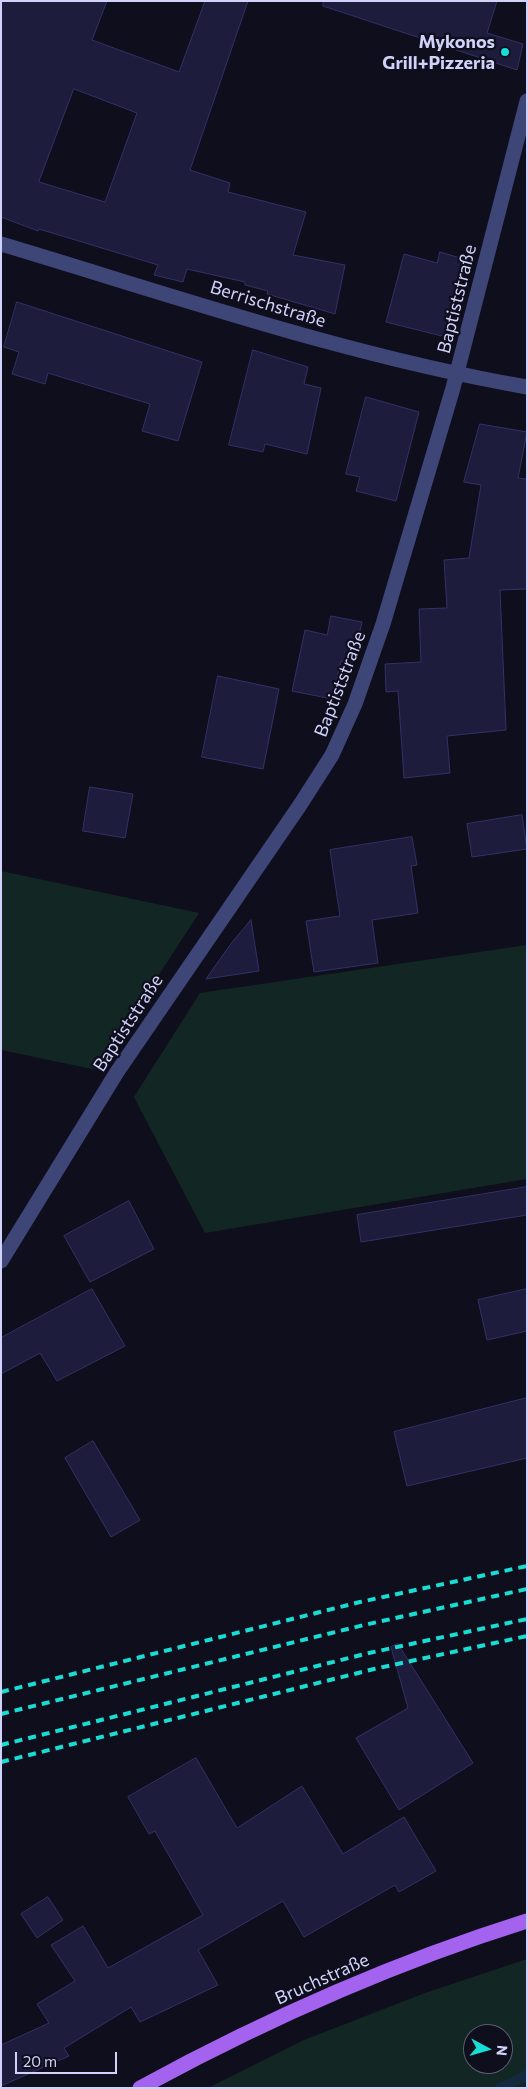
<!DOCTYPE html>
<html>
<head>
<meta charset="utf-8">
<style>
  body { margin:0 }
  #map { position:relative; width:528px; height:2089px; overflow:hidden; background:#0f0e1d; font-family:Commissioner,sans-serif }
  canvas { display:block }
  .frame { position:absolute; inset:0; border:2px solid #d0d2fa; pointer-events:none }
  .north { position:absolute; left:463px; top:2024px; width:50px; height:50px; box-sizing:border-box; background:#0f0e1d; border:1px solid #5c5c75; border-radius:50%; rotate:96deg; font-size:14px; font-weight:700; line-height:20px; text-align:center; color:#d0d2fa }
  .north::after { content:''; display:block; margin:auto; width:18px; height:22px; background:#18ddd3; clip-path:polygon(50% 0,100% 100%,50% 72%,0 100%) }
  .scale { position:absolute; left:15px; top:2052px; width:102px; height:22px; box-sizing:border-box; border:2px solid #d0d2fa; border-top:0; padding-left:6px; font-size:15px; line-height:18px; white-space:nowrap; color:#d0d2fa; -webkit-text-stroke:4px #0f0e1d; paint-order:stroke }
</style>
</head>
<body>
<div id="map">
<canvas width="528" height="2089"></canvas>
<div class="frame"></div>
<div class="north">N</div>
<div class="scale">20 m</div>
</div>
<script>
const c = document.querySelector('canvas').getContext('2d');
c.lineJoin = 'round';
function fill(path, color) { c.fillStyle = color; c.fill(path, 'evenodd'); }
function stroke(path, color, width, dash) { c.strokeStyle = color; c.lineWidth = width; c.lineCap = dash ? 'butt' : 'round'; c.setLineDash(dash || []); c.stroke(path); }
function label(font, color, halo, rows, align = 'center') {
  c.font = font + ' Commissioner,sans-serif'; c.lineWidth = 4.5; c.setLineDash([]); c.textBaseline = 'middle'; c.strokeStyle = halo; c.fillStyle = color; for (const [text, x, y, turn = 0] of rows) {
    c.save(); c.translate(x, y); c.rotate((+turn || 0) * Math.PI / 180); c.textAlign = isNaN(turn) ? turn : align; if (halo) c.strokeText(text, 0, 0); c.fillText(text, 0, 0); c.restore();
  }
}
fill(new Path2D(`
  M1,871L199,913L97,1070L1,1050Z
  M527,945V1179L205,1233L134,1097L200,993Z
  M527,1959V2088H208L304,2040L425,1993ZM473,2034H503V2064H473Z`), '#122723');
stroke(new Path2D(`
  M500,2088L527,2075`), '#12293e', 10);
const building = new Path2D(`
  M1,1H107L92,40L179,72L205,1H248L190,170L230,183L228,192L306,212L293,255L345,265L335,314L267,294L268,291L245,285V282L187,269L183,282L154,275L158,265L39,229L38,231L1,217ZM74,89L137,113L105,202L39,182Z
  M324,1H497L487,33L523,44L517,70L323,6Z
  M440,252L467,260L446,337L386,322L404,254L437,263Z
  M17,302L202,362L178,441L142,431L150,404L48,373L45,384L12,374L19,352L4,347Z
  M253,350L308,367L304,384L321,388L307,454L265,444L263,452L229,445Z
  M366,397L419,412L396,501L356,491L360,477L346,474Z
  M480,424L527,432L518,478L527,479V589L500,590L506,730L447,736L450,773L404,778L398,691L386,692L385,664L421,662L419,609L447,608L444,560L469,558L481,485L464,482Z
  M331,616L362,622L352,663L341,661L332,699L292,691L305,630L327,635Z
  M218,676L279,689L263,769L202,757Z
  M90,787L133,794L125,838L83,831Z
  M522,815L527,849L472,857L467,824Z
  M412,837L417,865L411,866L418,913L372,920L378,963L314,972L306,921L340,916L330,850Z
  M251,920L259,971L206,979L230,945Z
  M527,1187V1215L361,1242L357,1215Z
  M129,1201L154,1249L90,1282L64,1236Z
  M92,1289L125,1346L57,1381L40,1353L1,1374V1338Z
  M527,1289V1331L487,1340L478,1300Z
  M527,1398V1458L407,1486L394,1432Z
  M93,1441L140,1520L111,1537L65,1458Z
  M398,1644L473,1763L399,1810L356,1738L408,1708L391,1647Z
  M196,1758L237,1828L302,1786L343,1854L404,1817L436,1871L399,1892L395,1885L304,1937L283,1901L198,1950L218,1985L140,2022L131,2007L64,2048L69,2056L1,2086V2045L49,2023L37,2004L75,1981L51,1945L83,1926L108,1968L203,1915L155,1831L149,1834L128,1797Z
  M48,1897L63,1920L37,1938L21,1914Z`);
fill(building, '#1e1c3c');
stroke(building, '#333166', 1);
stroke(new Path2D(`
  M1,244C175,296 348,356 527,387
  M1,1261L117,1072L300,805L332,755L355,704L383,624L453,388L527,101`), '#3e4577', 15);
stroke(new Path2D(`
  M140,2088C263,2021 393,1963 527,1921`), '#a463ee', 15);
stroke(new Path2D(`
  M1,1692L360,1602L527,1566
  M1,1714L364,1625L527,1589
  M1,1745L369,1653L527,1619
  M1,1762L374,1669L527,1636`), '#18ddd3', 4, [8, 6]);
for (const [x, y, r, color] of [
  [505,52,5,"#18ddd3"]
]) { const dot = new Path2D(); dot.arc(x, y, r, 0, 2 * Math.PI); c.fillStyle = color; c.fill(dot); stroke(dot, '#0f0e1d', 2); }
label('bold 18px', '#d0d2fa', '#0f0e1d', [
  ["Mykonos",495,42],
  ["Grill+Pizzeria",495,63]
], 'right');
label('18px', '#d0d2fa', '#0f0e1d', [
  ["Baptiststraße",457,299,-76],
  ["Berrischstraße",268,304,17],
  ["Baptiststraße",340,684,-69],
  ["Baptiststraße",128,1023,-57],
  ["Bruchstraße",322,1979,-24]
]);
</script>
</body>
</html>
